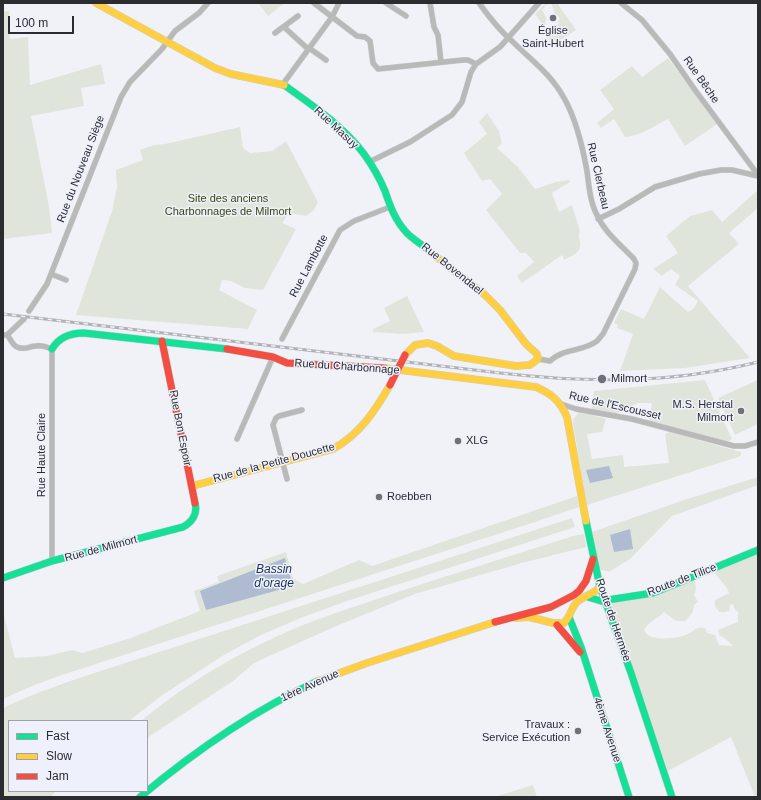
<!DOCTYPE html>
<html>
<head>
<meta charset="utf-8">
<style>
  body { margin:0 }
  #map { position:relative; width:761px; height:800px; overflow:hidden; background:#f1f2f8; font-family:Helvetica,sans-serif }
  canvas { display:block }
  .frame { position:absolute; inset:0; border:4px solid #2b2c30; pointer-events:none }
  .legend { position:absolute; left:8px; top:720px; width:140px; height:72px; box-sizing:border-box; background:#eef1fb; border:1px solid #a0a2aa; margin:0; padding:5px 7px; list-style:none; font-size:12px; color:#2b2c30 }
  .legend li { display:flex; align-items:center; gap:8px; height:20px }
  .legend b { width:20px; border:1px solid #a0a2aa }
  .scale { position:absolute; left:8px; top:16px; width:66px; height:18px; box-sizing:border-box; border:2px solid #2b2c30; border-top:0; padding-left:5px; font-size:12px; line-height:14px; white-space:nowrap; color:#2b2c30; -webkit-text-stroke:3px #eef1fb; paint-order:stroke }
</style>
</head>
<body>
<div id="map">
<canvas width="761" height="800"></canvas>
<div class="frame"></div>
<ul class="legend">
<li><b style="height:5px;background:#16e098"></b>Fast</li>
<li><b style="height:5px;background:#ffcf43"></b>Slow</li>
<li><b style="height:5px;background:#f24e42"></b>Jam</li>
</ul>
<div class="scale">100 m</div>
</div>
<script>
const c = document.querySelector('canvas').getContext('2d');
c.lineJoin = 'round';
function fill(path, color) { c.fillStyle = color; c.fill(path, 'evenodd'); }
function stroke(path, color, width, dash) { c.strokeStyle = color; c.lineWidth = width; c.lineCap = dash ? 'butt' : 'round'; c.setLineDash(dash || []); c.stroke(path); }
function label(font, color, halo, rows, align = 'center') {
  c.font = font + ' Helvetica,sans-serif'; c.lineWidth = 3; c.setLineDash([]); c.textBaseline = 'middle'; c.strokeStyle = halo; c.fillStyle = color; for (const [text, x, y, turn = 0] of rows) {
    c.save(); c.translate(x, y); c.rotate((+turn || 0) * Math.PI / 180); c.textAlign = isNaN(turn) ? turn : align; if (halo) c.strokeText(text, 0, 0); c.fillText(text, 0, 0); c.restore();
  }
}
fill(new Path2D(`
  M258,3H285L268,16Z
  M546,3H548V4L544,6L545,8L542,9L547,20L545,21L546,25L544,26L546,31L558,27L557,25L559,24L558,21L560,20L558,15L556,16L551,3H557L576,30L553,45L540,28L543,25L535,14Z
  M3,11H9L10,39L28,37L30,85L101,64L105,84L81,88L84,106L31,116L49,206L52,233L3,239Z
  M668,58L717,124L685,146L668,119C654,126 641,136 625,137L614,119L601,128L597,123L614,109L600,90L632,66L642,77Z
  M487,113L499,131L502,143L497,148L518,167L535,189L556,182L569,180L570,182L552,193L559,212L572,205L580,231C578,235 579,237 580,241C582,253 573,255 564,260L562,255L522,283L517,276L534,262L526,253H520L486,210L502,194L490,179L482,181L464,153L487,134L479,122Z
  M240,127L243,148L250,153L272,151L286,141L318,202L314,210L306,216L289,213L282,223L296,229L263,290L245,288L231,281L222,280L219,290L257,310L248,329L76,315L112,211L117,187L116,170L143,160L140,150L154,145L165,144Z
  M758,190V208L729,233L739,244L688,286L750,358L685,368L620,371L633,334L617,328L618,325L614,323L621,309L644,319L660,287L688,312L693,309L698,301L675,285L680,276L671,269L662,276L653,269L678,253L666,236L690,216L712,210L722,222Z
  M407,296L424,332L403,334L373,332V329L390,321L384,308Z
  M705,380L732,439L727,442L649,421L652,403H638L617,413V415L591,410L594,391Z
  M758,380V424L735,435L718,398Z
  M579,413L589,414L606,419L602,432L587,434L592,459L623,455L624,467L669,463L665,434L670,432L741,452V456L587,505L573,424C573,418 575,416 579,413Z
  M758,477V485L672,516L630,559L609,572L598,569L592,532L687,499Z
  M577,496L579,507L538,521L59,676L32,686L3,699V612L15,658L47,656L72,650L82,653L128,639L200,611L194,591L219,582L217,576L286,552L293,578L303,584L359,560L372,566Z
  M572,518L575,527L344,602L303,617L261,635L224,655L161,696L129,721H9V791H56L51,797H3V708C27,696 51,688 76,679Z
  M584,534L586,547L522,563L415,594L334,627L254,663L233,681L147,738V721H141C190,680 248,647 308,623C345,609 384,597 422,584C472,568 523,552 573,536Z
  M758,553V797H755L731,737L668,771L609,603L686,580L695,581L696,590L694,595L698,602L694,605L693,612L685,621H676L664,612C656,620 649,621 644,630C646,632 646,634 648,635C655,641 680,638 688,634C696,630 694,627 705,628L707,633L715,635L719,645L733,646C729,642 724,637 719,635L718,630L738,622V612L735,610L733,604L730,605L729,611L725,612H719L715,606V600L729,593C727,585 718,579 714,571Z
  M533,785L537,797H494Z`), '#e0e5db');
fill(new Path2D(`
  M609,466L613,478L590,483L586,470Z
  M630,529L633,549L614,552L610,535Z
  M285,558L293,586L206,610L200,591Z`), '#aebbd1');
const street = new Path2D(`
  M314,3L357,36L365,37L370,41L373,63L378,69L463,60H468L476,64
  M386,3L406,16
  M430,3L434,27L438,35L441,62
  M479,3C489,17 500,31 513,42C532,61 551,74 564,98C575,117 583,149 587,171C589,186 590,202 597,215C605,233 621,245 634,259L636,263L635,269L603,334C601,336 599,339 597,341C583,352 563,348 550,361L538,359
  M621,3L642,20L670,54L695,90L758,175
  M284,27L308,49
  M275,33L298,16
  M309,48L326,60
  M283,84L332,17L339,3
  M369,162L410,142L452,115L462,102L471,72L476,64L500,47L539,3
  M598,219L619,209L655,187L699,174L721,170H732L758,176
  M51,274L66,280
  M29,311L47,284L121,97L130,82L162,49L175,31L199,13L208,3
  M3,335H7C11,339 12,345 17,347C25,351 29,346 36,346C42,345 47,347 52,349V561
  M7,335L24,319
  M282,339L340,230L354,221L390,207
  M561,404L576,409L632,419L734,446H745L758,442
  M237,439L273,357
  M287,479L273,425L276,418L279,416L302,410`);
const fast = new Path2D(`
  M284,85C312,105 343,126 364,154C372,165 380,179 385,191C390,206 395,220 406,232C412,239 422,244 429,251
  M52,349C59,337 70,333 84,333L227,349
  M586,521L600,587L631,673L672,797
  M3,578L52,561L183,527C192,522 198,514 195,503
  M588,597L601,601L653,593L758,550
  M569,617L581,647L629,797
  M140,797C195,751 252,711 318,681`);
const slow = new Path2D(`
  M96,3L215,68L231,74L284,85
  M405,355L415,345L428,343L437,346L454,356L516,366L530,365L538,359L537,354L526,344L500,310L485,295L429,251
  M384,368L536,387C552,394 560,401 567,417L586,521
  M192,486L333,449C360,434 375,411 390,385
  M516,618L529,617L553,623H564C570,617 571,609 576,603C582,596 593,595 600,587
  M318,681L367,663L495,622`);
const jam = new Path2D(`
  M162,341L195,503
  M227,349L273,357L287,363L384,368
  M495,622L551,607L574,595L579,591L586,581L593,559
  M557,625L580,652`);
stroke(street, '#cecfd3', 6);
stroke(fast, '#cecfd3', 8);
stroke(slow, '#cecfd3', 8);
stroke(jam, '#cecfd3', 8);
stroke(street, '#b8b9b8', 5);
stroke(fast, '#16e098', 7);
stroke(slow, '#ffcf43', 7);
stroke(jam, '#f24e42', 7);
const rail = new Path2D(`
  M3,314L500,373C588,383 671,384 758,362`);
stroke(rail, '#b1b2b5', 3);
stroke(rail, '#eef1fb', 1.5, [4.5]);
const jamBridge = new Path2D(`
  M390,385L405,355`);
stroke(jamBridge, '#cecfd3', 8, []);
stroke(jamBridge, '#f24e42', 7);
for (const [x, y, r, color] of [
  [553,18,4,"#707176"],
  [602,379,5,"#707176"],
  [741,411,4,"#707176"],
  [458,441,4,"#707176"],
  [379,497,4,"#707176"],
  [578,731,4,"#707176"]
]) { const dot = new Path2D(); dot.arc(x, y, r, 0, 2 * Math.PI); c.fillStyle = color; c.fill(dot); stroke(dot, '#eef1fb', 1.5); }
label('11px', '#2b2c30', '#eef1fb', [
  ["Église",553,31,"center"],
  ["Saint-Hubert",553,44,"center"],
  ["Milmort",611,379],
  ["M.S. Herstal",733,405,"right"],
  ["Milmort",733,418,"right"],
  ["XLG",466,441],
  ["Roebben",387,497],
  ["Travaux :",570,725,"right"],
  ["Service Exécution",570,738,"right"]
], 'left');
label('11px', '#2b2c30', '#eef1fb', [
  ["Rue Bêche",701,80,55],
  ["Rue Masuy",336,128,43],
  ["Rue du Nouveau Siège",81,169,-69],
  ["Rue Clerbeau",598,176,77],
  ["Rue Lambotte",309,266,-62],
  ["Rue Bovendael",452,269,39],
  ["Rue du Charbonnage",347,367,4],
  ["Rue de l'Escousset",615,406,13],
  ["Rue Bon Espoir",180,428,79],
  ["Rue Haute Claire",42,455,-90],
  ["Rue de la Petite Doucette",274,463,-15],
  ["Rue de Milmort",101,549,-15],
  ["Route de Tilice",682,580,-21],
  ["Route de Hermée",613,620,71],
  ["1ère Avenue",310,686,-24],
  ["4ème Avenue",607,730,72]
]);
label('11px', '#394611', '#eef1fb', [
  ["Site des anciens",228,199],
  ["Charbonnages de Milmort",228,212]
]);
label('italic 12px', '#1a325a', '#eef1fb', [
  ["Bassin",274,570],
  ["d'orage",274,584]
]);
</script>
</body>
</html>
